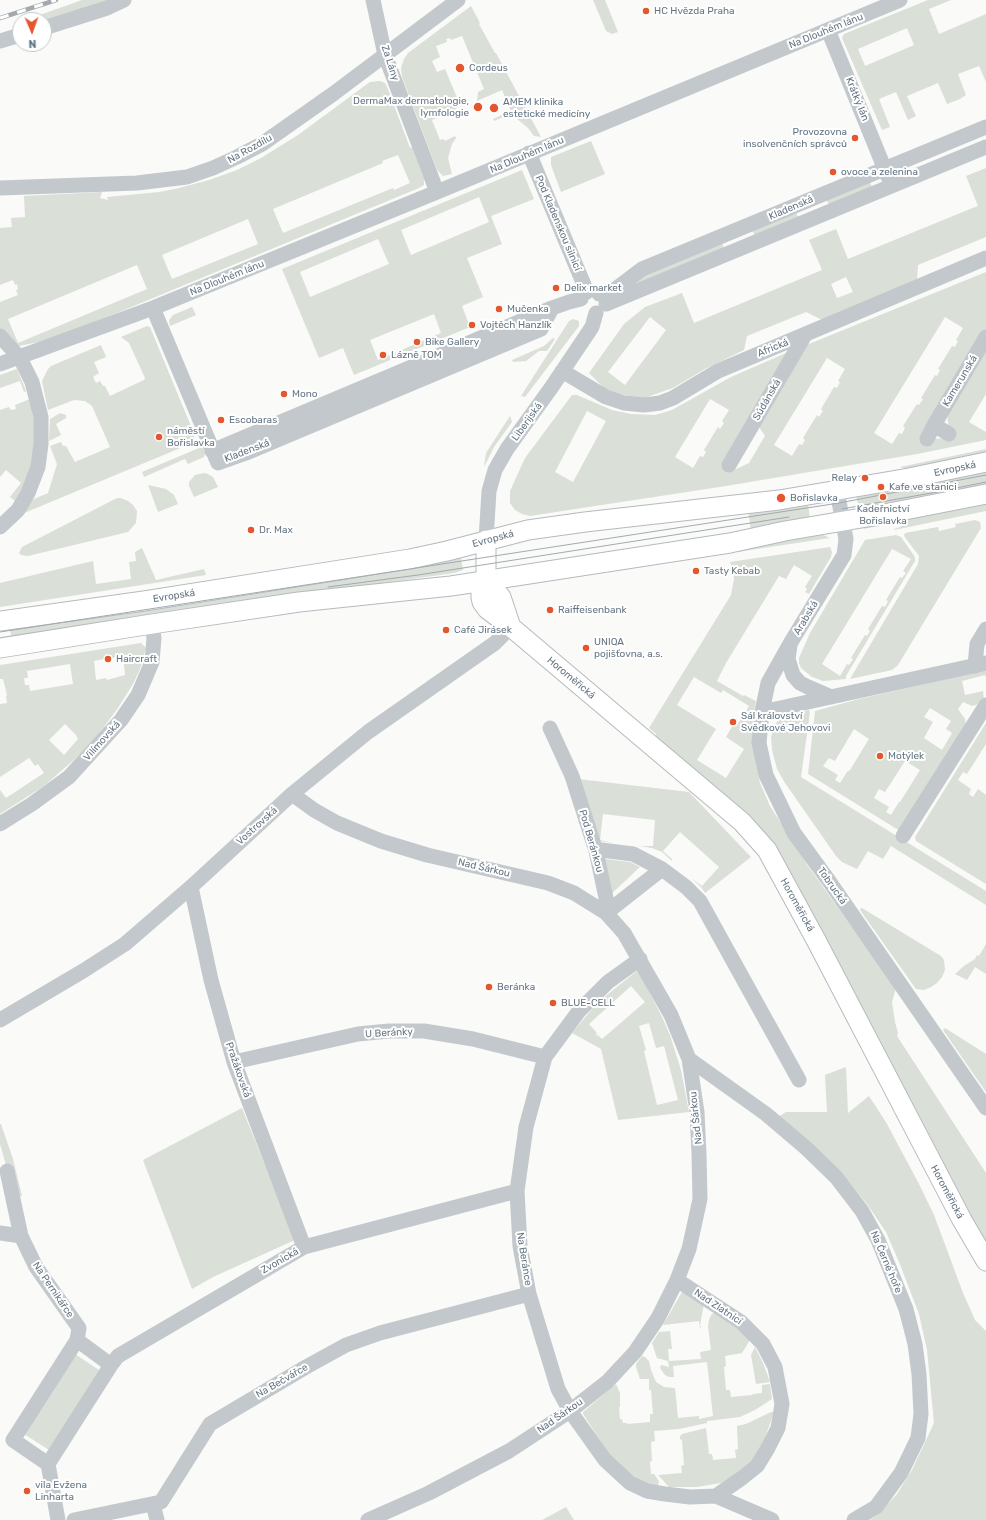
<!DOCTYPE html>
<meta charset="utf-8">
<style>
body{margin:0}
#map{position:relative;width:986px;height:1520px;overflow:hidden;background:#fafaf8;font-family:Rubik,sans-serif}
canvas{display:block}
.north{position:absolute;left:12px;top:12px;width:40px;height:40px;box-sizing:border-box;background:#fff;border:1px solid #c1c8cd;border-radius:50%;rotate:178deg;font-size:11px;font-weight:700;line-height:16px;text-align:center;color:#657683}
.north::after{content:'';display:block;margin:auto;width:14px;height:18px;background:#e4572e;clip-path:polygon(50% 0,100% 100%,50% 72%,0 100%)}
</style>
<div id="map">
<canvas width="986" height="1520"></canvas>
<div class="north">N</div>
</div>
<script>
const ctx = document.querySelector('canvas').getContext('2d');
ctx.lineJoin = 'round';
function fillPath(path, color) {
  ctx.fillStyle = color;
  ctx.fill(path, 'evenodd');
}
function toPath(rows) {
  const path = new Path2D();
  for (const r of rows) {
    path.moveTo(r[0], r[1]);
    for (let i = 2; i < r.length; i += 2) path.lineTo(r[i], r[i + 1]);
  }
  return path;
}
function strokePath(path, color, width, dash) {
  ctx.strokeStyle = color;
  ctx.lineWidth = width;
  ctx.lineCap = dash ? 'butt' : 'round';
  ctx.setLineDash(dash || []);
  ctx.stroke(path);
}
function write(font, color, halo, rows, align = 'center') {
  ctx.font = font + ' Rubik,sans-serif';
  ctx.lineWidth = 4;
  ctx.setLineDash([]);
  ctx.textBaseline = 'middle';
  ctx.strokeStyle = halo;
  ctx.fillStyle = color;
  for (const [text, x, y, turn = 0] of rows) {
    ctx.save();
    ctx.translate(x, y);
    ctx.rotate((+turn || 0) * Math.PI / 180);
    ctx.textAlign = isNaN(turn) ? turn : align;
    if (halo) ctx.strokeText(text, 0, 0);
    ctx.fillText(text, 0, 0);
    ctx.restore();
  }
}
const green = toPath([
 [82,0,111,0,44,21,44,20,26,20],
 [593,0,605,0,618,32,612,34,606,31],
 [928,0,951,0,929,9,939,34,986,14,986,82,979,66,958,74,966,95,960,99,947,104,938,83,907,96,916,116,908,120,896,92,879,99,890,127,882,130,842,38,844,34],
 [907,28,914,45,865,66,858,49],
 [471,6,480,23,479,24,495,53,496,53,541,137,534,136,528,128,517,119,511,117,503,117,494,121,493,119,511,111,502,90,477,101,478,92,484,89,462,36,451,40,450,38,446,39,447,42,436,46,440,57,432,61,437,72,445,69,458,100,460,99,464,103,467,100,469,102,456,108,457,109,432,120,440,140,444,139,445,141,455,136,456,138,452,144,448,158,452,174,443,176,437,170,402,77,401,68,404,59,408,53],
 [380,81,385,83,388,89,410,148,412,147,424,179,424,185,419,188,54,339,14,347,0,331,0,302,18,295,16,290,18,289,17,284,15,285,13,280,0,285,0,228,12,227,11,218,25,217,24,196,102,192,100,198,108,200,107,197,159,192,179,188,209,180,237,170,261,158,298,135,370,82],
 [398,155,410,183,394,190,393,188,283,233,273,209,383,163,382,161],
 [248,219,258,244,172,279,162,255],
 [137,265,147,289,18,343,8,319],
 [591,141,605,174,561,192,551,165,551,157],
 [986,168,986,237,918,265,917,280,822,320,806,312,747,336,744,350,705,369,673,388,641,399,607,391,589,373,624,324,645,307,682,293,694,323,822,270,809,240,836,229,848,259,975,207,978,206,966,176],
 [846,277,853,292,837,298,831,284],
 [650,317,666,330,625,385,608,372],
 [522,170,534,199,491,216,502,244,467,258,483,297,462,306,470,327,354,375,343,348,319,358,282,269],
 [479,197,489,222,411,255,401,230],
 [378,239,389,264,310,297,300,272],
 [434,314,441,333,378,360,370,340],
 [869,180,873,189,830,207,826,199],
 [795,211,800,220,756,238,752,230],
 [722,243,725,251,633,289,633,280],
 [986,272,986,330,933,439,945,438,949,428,947,415,986,343,986,394,969,422,986,432,986,440,917,454,726,486,530,516,522,514,515,510,510,503,510,491,525,458,572,395,577,395,612,410,631,414,655,415,672,410,731,377,786,353,732,471,749,463,765,436,759,427,804,346],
 [945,317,963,328,956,340,958,341,955,347,952,346,938,369,940,370,937,376,935,375,921,398,923,399,919,405,917,404,903,426,905,428,902,434,899,433,892,444,874,433],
 [827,358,845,369,838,381,840,382,837,388,834,387,821,409,823,411,819,417,817,415,803,438,805,440,802,445,799,444,792,456,774,445],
 [710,399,729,410,722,421,724,423,720,429,718,427,704,450,706,452,703,457,700,456,693,468,675,457],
 [587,411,606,421,573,482,555,472],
 [192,307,196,315,170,326,169,320,173,315],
 [573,319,579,321,579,326,525,397,521,396,569,321],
 [147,326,150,327,193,431,194,437,193,441,190,444,17,516,27,502,48,493,57,464,50,446,61,442,63,446,66,446,75,462,110,447,92,406,85,401,74,400,48,410,42,381,48,369,51,366,101,345,106,357,94,362,99,373,93,377,96,383,100,381,103,386,105,386,110,396,144,380,145,378,129,343,121,337],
 [553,338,555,339,547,351,539,351,526,361,513,362,512,360,544,346],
 [17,369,26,391,24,392,20,381,0,388,0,375],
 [30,399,34,421,35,444,32,466,25,485,15,501,10,497,21,483,6,470,0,477,0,410,9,407,11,410,16,409,15,405],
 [60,413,66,415,66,418,56,424,61,435,49,441,50,419],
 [510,416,512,422,494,447,484,467,486,453],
 [204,446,205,454,204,457,188,464,185,459,144,477,142,472],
 [986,449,986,455,908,470,900,467],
 [986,469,986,487,859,512,856,494],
 [204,473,208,474,213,477,218,487,194,497,189,486,189,482,195,475],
 [148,485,166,489,174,495,178,504,158,512],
 [117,498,121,498,128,501,133,505,137,511,136,523,128,532,28,556,21,555,19,553,22,547],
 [986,502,986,511,894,530,894,529,901,527,900,526,906,525,906,521,863,529,867,526],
 [808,503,810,520,751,531,748,510],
 [975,520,980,522,981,528,898,665,892,670,850,679,918,564,919,556,904,536,905,533,938,527,939,531,956,527,955,524],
 [821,534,830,538,737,552,736,549],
 [896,535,901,537,915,557,915,561,846,676,846,679,823,681,812,677,801,668,799,663,799,658,810,633,865,540],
 [892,549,911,559,903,571,906,573,902,578,900,577,886,600,888,601,885,607,882,606,868,629,870,631,867,636,865,635,851,658,853,659,849,665,847,664,840,676,822,664],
 [830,547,832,552,831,557,809,594,805,592,807,589,805,587,812,576,794,565,786,579,779,576,726,663,717,681,743,696,744,695,756,701,753,718,753,747,760,783,770,806,808,866,896,988,892,1002,895,1022,898,1033,897,1036,986,1173,986,1245,959,1203,780,855,657,740,656,734,649,728,731,595,734,579,733,570,730,562],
 [694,677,721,693,723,690,749,706,736,727,733,725,726,737,744,749,726,778,697,760,716,729,677,705],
 [142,548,156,580,204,569,206,575,0,607,0,583,93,561,96,584,131,579,129,562,136,561,135,552],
 [458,557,461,558,463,570,454,573,291,596,12,639,9,626],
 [141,643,146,648,140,669,133,684,118,708,95,739,76,758,44,786,0,814,0,790,6,798,44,773,38,764,35,766,29,758,0,777,0,704,7,703,6,696,7,695,3,679,0,679,0,665],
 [112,655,112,658,123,656,125,675,107,680,106,678,96,680,94,661,104,659,104,657],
 [70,664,73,684,30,691,29,685,25,685,24,678,28,678,27,671],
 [65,724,76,735,78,739,64,755,49,740],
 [985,670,986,671,986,678,985,675,962,681,965,695,983,691,984,699,976,705,972,706,963,702,958,709,965,719,966,726,900,831,808,774,815,711,859,699],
 [930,708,951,721,946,729,952,733,942,750,924,738,933,722,924,717],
 [854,729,869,739,850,770,847,772,840,783,835,780,838,775,823,766,829,758,835,761],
 [905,761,920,770,900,802,899,802,891,815,886,812,889,807,874,798,879,789,885,792],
 [809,710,810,712,801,777,986,891,986,905,891,846,883,859,868,851,857,869,842,862,836,856,785,783,777,769,772,750,771,737,773,730,776,723,782,718,797,712],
 [986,723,986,744,967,774,963,772,958,780,971,789,969,794,973,797,978,789,986,795,986,884,916,841,915,837],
 [578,779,689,792,751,857,705,893,701,887,691,878,702,886,719,867,680,832,663,851,672,859,672,861,662,852,652,848,639,846,653,846,655,820,603,814,600,840,613,843,599,841],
 [605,859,630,862,640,867,607,898],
 [861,908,862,908,941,956,944,960,945,970,942,977,937,983,931,987,924,990,916,989,860,910],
 [986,944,986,974,975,967,967,980,955,974,964,966,975,959,977,955,979,956],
 [638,970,662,1017,670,1035,681,1070,689,1112,618,1120,601,1049,572,1033,597,1003],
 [631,986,645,1002,602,1039,598,1035,597,1036,596,1034,597,1033,589,1024],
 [649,1023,656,1048,664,1046,678,1100,657,1105,644,1051,646,1050,639,1026],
 [945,1028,986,1054,986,1092,943,1030],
 [846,1067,848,1113,869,1096,887,1124,919,1184,934,1215,963,1293,975,1320,986,1331,986,1520,870,1520,876,1516,897,1494,912,1470,934,1423,927,1350,919,1314,899,1262,886,1232,867,1204,839,1170,778,1117,786,1112,827,1112,825,1075],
 [242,1108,295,1240,213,1277,192,1289,143,1160],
 [0,1124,1,1124,13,1159,22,1196,15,1197,0,1144],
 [682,1292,704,1304,700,1325,701,1328,700,1328,699,1321,663,1325],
 [715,1312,736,1326,750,1340,742,1353,725,1356,726,1366,724,1367,726,1390,730,1390,731,1397,752,1395,753,1394,762,1393,762,1385,770,1384,772,1399,755,1410,740,1417,707,1421,707,1423,679,1429,654,1431,655,1441,651,1442,652,1461,650,1462,651,1474,654,1474,659,1481,658,1486,646,1485,614,1462,583,1414,583,1412,616,1384,620,1393,620,1407,619,1407,620,1419,622,1419,623,1423,627,1423,627,1424,650,1422,650,1414,653,1414,651,1390,649,1390,649,1379,640,1379,636,1367,636,1364,642,1356,645,1357,649,1361,651,1370,656,1382,664,1387,675,1388,678,1418,699,1416,699,1419,713,1416,707,1362,673,1366,674,1377,669,1377,665,1375,660,1368,661,1365,669,1367,668,1361,657,1358,652,1343,659,1332,670,1331,672,1349,668,1349,669,1361,701,1359,700,1352,711,1350,708,1326,709,1320,711,1315],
 [755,1347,763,1363,770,1382,756,1384,751,1355],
 [75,1354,99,1370,49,1450,24,1434],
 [771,1412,774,1412,762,1447,754,1460,742,1472,721,1483,697,1487,669,1487,658,1475,682,1473,681,1466,684,1465,682,1440,680,1439,680,1436,682,1434,706,1428,709,1454,712,1454,713,1460,736,1458,735,1450,738,1449,737,1426,746,1424],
 [566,1507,574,1520,542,1520,544,1519]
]);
const minor = toPath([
 [373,0,385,55,437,192],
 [44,28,107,8,124,0],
 [828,30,888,177],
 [0,41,20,35],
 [529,153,587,292],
 [0,188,137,183,187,177,213,168,237,157,262,144,333,94,458,0],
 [599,294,613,291,642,269,986,127],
 [606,304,986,147],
 [153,308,218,463,246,453,541,329,552,308],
 [0,336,20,358,32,382,41,417,41,444,38,467,28,493,18,510,0,527],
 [0,364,153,308,437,192,900,0],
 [562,371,606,397,624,403,644,405,660,403,673,398,718,371,986,258],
 [934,425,949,434],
 [927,439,934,425,986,337],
 [212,451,552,308,569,302,581,299],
 [729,465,805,335],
 [837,491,846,539,844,555,791,642,768,683,762,712,759,743,766,775,794,833,829,881,986,1108],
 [486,540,489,491,495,470,507,449,551,388,592,327,596,313],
 [790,645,788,659,793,675,800,683,808,687,831,697],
 [975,666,977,644,986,629],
 [762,712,986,663],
 [550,728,572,776,596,851,606,898,606,913],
 [292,794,314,810,337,823,381,841,427,855,548,883,574,893,606,913,624,933,671,1015,689,1059,697,1112,699,1154,700,1199,689,1249,677,1280,658,1318,635,1352,607,1382,570,1411,509,1451,429,1493,368,1520],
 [0,824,32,804,69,777,121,720,138,695,152,662,154,638,152,624],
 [903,836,986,705],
 [601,850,633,854,662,869,686,887,700,901,799,1080],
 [191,887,211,980,234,1062,304,1247],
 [606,913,662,869],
 [640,959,608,982,579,1011,545,1057,526,1127,517,1191,520,1246,529,1294,558,1389,570,1411,605,1460,630,1483,647,1491,665,1494,690,1497,716,1496,772,1520],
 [0,1020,83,971,125,944,191,887,292,794,368,732,495,643,511,627],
 [689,1059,766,1114,806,1148,836,1177,862,1211,878,1240,906,1309,915,1344,919,1374,921,1414,918,1438,901,1473,876,1507,854,1520],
 [234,1062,358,1034,389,1031,424,1031,473,1039,545,1057],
 [7,1171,21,1236,36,1267,79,1328,77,1340,13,1440],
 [0,1233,21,1236],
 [677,1280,741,1322,763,1344,775,1367,782,1404,778,1428,768,1448,757,1466,742,1478,716,1496],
 [77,1340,111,1365],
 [13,1440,48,1464],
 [153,1504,157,1520],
 [58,1520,48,1464,111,1365,118,1356,304,1247,517,1191],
 [74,1520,161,1502,210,1424,306,1367,346,1345,380,1333,529,1294]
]);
const major = toPath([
 [486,540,486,580,481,592,481,597,482,602,487,609,511,627,742,822,767,850,816,940,962,1220,986,1261],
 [486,580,501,597,511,627],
 [0,621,144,601,410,559,447,551,528,530,585,522,779,500,909,478,986,462],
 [0,648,152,624,299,602,451,586,730,543,785,531,879,515,986,494]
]);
const tram = toPath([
 [842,509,937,492,986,482],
 [328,587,418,575,789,517],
 [0,632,839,503,986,475]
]);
const rail = toPath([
 [0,18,56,0]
]);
const markers = [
 [646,11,4,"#e4572e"],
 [460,68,5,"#e4572e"],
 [478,107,5,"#e4572e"],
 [494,108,5,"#e4572e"],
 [855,138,4,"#e4572e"],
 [833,172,4,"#e4572e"],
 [556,288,4,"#e4572e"],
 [499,309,4,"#e4572e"],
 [472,325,4,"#e4572e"],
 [417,342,4,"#e4572e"],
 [383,355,4,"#e4572e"],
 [284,394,4,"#e4572e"],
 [221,420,4,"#e4572e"],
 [159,437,4,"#e4572e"],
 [865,478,4,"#e4572e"],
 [881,487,4,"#e4572e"],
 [883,497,4,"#e4572e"],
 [781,498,5,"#e4572e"],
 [251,530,4,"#e4572e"],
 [696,571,4,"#e4572e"],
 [550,610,4,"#e4572e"],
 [446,630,4,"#e4572e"],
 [586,648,4,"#e4572e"],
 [108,659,4,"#e4572e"],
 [733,722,4,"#e4572e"],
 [880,756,4,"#e4572e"],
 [489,987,4,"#e4572e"],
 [553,1003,4,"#e4572e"],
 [27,1491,4,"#e4572e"]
];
const poiNames = [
 ["HC Hvězda Praha",654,11],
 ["Cordeus",469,68],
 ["DermaMax dermatologie,",469,101,"right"],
 ["lymfologie",469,113,"right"],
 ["AMEM klinika",503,102],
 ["estetické medicíny",503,114],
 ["Provozovna",847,132,"right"],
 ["insolvenčních správců",847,144,"right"],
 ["ovoce a zelenina",841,172],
 ["Delix market",564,288],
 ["Mučenka",507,309],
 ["Vojtěch Hanzlík",480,325],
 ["Bike Gallery",425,342],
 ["Lázně TOM",391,355],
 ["Mono",292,394],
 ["Escobaras",229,420],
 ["náměstí",167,431],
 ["Bořislavka",167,443],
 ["Relay",857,478,"right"],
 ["Kafe ve stanici",889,487],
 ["Bořislavka",790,498],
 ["Kadeřnictví",883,509,"center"],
 ["Bořislavka",883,521,"center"],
 ["Dr. Max",259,530],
 ["Tasty Kebab",704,571],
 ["Raiffeisenbank",558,610],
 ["Café Jirásek",454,630],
 ["UNIQA",594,642],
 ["pojišťovna, a.s.",594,654],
 ["Haircraft",116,659],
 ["Sál království",741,716],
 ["Svědkové Jehovovi",741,728],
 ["Motýlek",888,756],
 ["Beránka",497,987],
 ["BLUE-CELL",561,1003],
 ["vila Evžena",35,1485],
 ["Linharta",35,1497]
];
const streetNames = [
 ["Na Dlouhém lánu",826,31,-22],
 ["Za Lány",390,63,72],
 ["Krátký lán",857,99,68],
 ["Na Rozdílu",250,149,-29],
 ["Na Dlouhém lánu",527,155,-23],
 ["Kladenská",791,208,-23],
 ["Pod Kladenskou silnicí",558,223,67],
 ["Na Dlouhém lánu",227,278,-22],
 ["Africká",773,348,-22],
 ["Kamerunská",960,381,-59],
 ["Súdánská",767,400,-60],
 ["Liberijská",527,422,-54],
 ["Kladenská",247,451,-21],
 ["Evropská",955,469,-12],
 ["Evropská",493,539,-15],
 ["Evropská",174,596,-9],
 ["Arabská",806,618,-59],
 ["Horoměřická",571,678,40],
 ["Vilímovská",102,741,-48],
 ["Vostrovská",257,826,-42],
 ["Pod Beránkou",591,841,74],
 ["Nad Šárkou",484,868,13],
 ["Tobrucká",832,886,55],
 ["Horoměřická",797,905,61],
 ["U Beránky",389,1033,-3],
 ["Pražákovská",238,1070,71],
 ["Nad Šárkou",696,1118,-96],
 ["Horoměřická",947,1192,62],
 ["Na Beránce",524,1259,81],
 ["Zvonická",280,1261,-30],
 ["Na Černé hoře",886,1262,67],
 ["Na Pernikářce",53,1290,56],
 ["Nad Zlatnicí",718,1307,34],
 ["Na Bečvářce",282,1381,-30],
 ["Nad Šárkou",560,1416,-35]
];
fillPath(green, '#dadfd7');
strokePath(major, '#b5babe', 21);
strokePath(minor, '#c3c8cc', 15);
strokePath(major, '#fff', 19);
strokePath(tram, '#a2aab0', 1);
strokePath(rail, '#a2aab0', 4.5);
strokePath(rail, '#fff', 3, [9]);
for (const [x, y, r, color] of markers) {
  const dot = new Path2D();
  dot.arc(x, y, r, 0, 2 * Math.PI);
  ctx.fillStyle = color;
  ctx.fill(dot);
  strokePath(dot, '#fff', 1.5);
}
write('10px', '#657683', '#fff', poiNames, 'left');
write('10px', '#657683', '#fff', streetNames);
</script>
